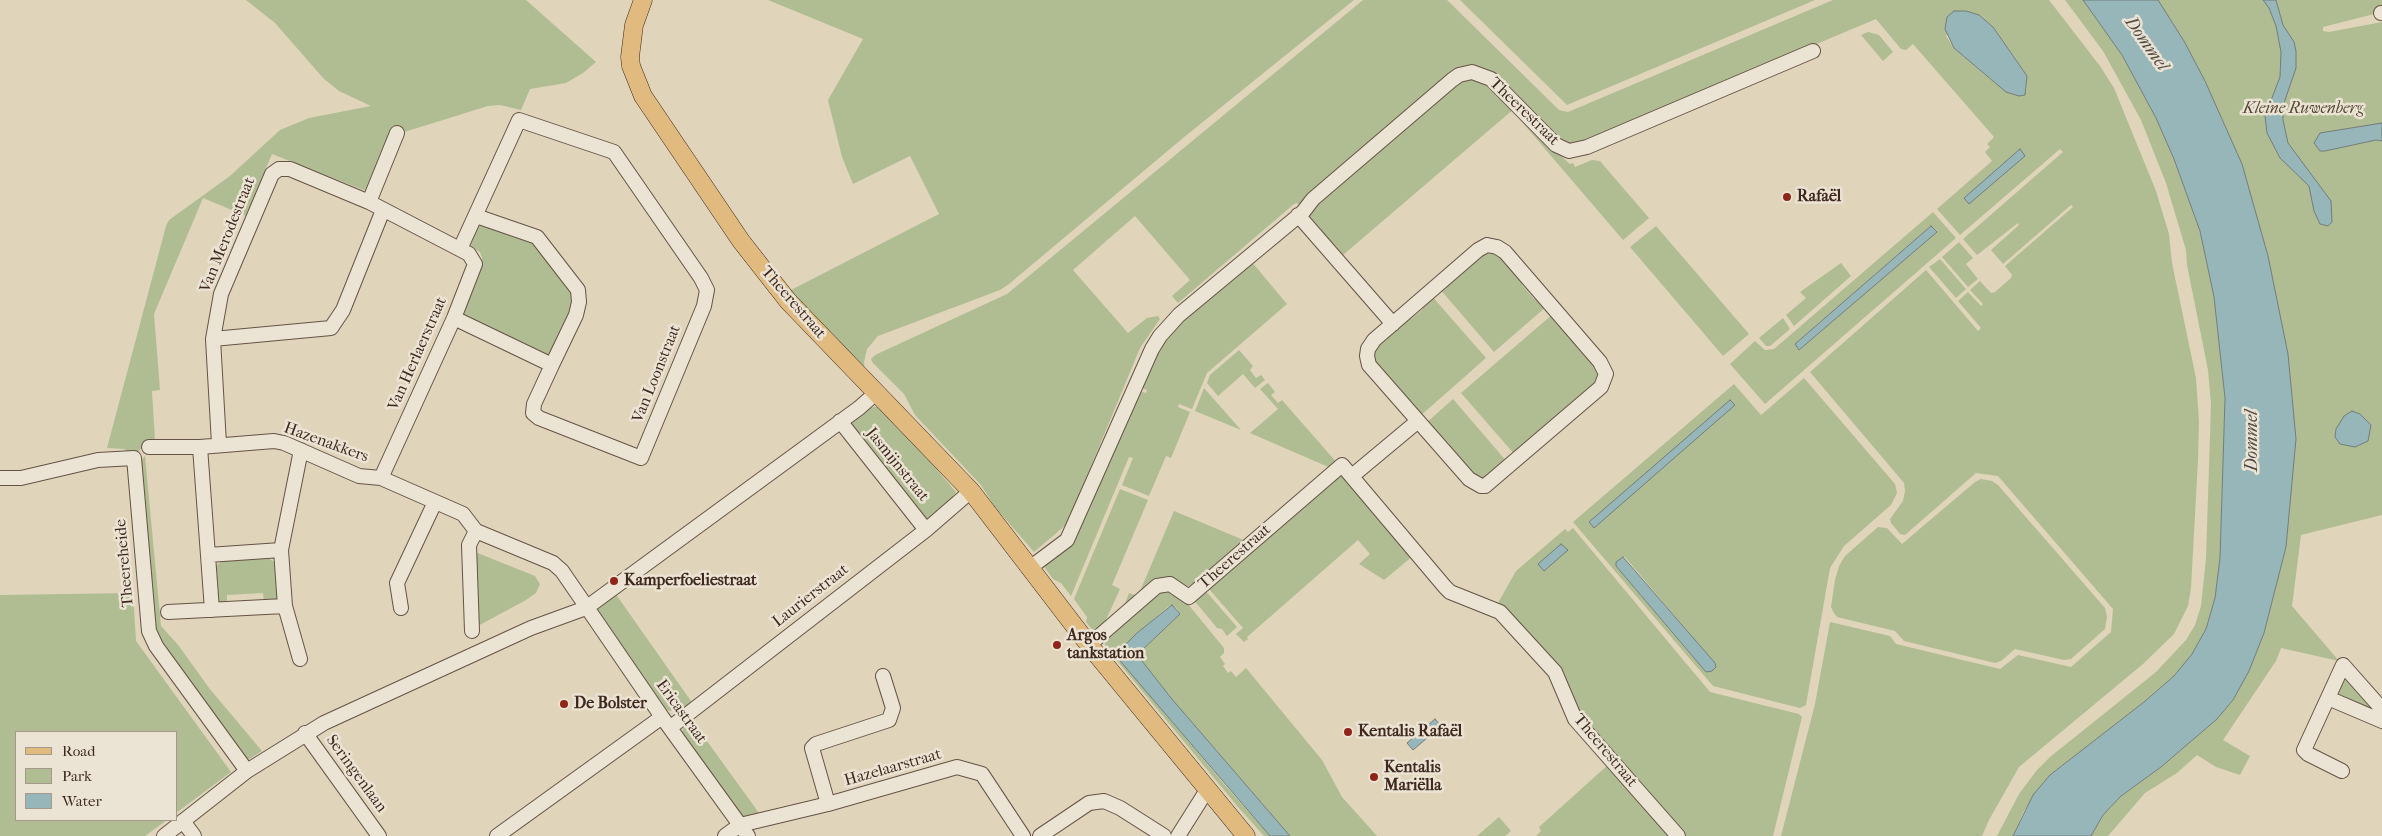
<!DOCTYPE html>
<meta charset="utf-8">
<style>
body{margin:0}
#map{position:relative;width:2382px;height:836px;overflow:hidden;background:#e0d4bb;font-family:"IM FELL French Canon",serif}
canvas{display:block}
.legend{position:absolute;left:15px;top:731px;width:162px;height:90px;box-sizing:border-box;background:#ebe3d3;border:1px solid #a6988b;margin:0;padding:6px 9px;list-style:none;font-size:15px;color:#3e281f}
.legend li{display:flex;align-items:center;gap:10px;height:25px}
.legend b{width:25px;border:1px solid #a6988b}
</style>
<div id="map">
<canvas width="2382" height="836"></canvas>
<ul class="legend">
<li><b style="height:6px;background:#e0ba7e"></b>Road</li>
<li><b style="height:14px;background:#b0bd92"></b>Park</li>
<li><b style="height:14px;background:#97b6ba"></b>Water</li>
</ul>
</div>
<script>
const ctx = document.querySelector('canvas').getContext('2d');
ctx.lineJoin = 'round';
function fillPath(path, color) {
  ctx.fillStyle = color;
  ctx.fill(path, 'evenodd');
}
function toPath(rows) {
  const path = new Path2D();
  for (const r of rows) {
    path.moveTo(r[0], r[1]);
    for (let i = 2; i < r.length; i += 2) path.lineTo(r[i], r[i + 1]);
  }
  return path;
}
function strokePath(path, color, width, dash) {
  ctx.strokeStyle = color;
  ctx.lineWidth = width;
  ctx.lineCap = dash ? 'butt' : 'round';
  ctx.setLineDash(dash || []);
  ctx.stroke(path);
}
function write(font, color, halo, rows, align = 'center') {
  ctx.font = font + ' "IM FELL French Canon",serif';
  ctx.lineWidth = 5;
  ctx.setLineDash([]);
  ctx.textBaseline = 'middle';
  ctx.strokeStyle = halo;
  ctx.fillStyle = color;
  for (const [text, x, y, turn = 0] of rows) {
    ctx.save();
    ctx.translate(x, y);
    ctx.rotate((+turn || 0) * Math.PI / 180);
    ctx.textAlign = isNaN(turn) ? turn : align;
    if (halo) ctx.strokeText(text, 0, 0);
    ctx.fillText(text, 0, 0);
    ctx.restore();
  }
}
const green = toPath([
 [246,0,526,0,596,62,583,73,566,83,530,89,521,110,500,105,488,106,401,133,392,129,366,191,272,154,246,216,203,198,154,314,160,390,152,391,155,440,143,446,135,456,124,449,107,448,166,226,169,220,230,176,280,130,309,118,371,106,339,91,324,79,275,23],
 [768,0,1354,0,1183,138,1009,284,1000,290,878,336,867,349,864,362,865,372,789,291,939,214,910,156,853,184,842,157,828,100,863,39],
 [1363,0,1447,0,1559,110,1568,112,1833,0,2049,0,2100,66,2114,88,2156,191,2169,234,2172,263,2196,378,2199,422,2198,460,2191,588,2188,606,2174,634,2143,664,2019,767,1989,820,1982,836,1781,836,1815,704,1830,622,1890,636,1896,644,2000,669,2018,655,2071,667,2111,632,2113,609,1998,476,1976,473,1905,535,1900,534,1891,523,1890,519,1903,501,1905,491,1904,483,1810,372,1926,270,1978,331,1981,328,1958,301,1968,292,1981,306,1983,304,1970,290,1980,281,1991,293,1995,292,2011,278,2012,275,2005,266,2073,207,2071,205,2003,264,1991,250,2019,225,2018,223,1977,255,1963,239,2063,152,2060,149,1960,235,1937,209,1992,161,1985,152,1990,147,1987,144,1994,137,1913,44,1906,50,1901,49,1876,19,1577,145,1562,143,1474,68,1302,207,1297,203,1294,204,1178,303,1172,296,1190,280,1135,216,1073,270,1128,333,1147,318,1158,316,1160,319,1140,348,1067,524,1034,552,995,507,981,485,915,415,904,394,873,363,871,359,875,355,1007,294],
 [1960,11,1979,15,1993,27,2027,76,2026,91,2006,92,1954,48,1946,36],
 [1460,0,1815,0,1567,105],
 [2065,0,2083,0,2122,55,2156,118,2174,159,2200,231,2214,297,2225,398,2220,558,2215,598,2206,629,2192,654,2174,676,2144,702,2050,775,2024,811,2013,836,1997,836,2019,794,2037,770,2050,757,2156,672,2186,640,2195,625,2201,606,2206,558,2211,404,2208,370,2187,265,2186,250,2166,183,2141,120,2103,51],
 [2158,0,2382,0,2382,12,2323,27,2323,31,2329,32,2382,22,2382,515,2301,535,2292,606,2339,661,2281,648,2276,661,2223,740,2250,756,2240,775,2216,767,2197,755,2177,773,2145,793,2108,836,2091,836,2103,815,2121,796,2161,767,2217,719,2233,700,2264,633,2286,547,2287,532,2271,274,2224,123,2184,41],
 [1868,32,1879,35,1893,52,1883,61,1861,35],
 [1471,79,1484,81,1515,108,1343,255,1307,214,1313,206,1457,82],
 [1519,113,1562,157,1570,164,1573,163,1575,167,1592,160,1600,161,1649,218,1623,240,1516,115],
 [1933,212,1956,238,1765,404,1730,364,1755,341,1765,350,1774,349],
 [1931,226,1936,232,1799,350,1795,344],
 [479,221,534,241,575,300,551,359,457,317,481,264,482,258,480,252,469,245],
 [1656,226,1749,334,1723,356,1630,247],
 [1959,242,1973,258,1966,264,1978,279,1968,287,1942,257],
 [1495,251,1523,278,1522,285,1534,299,1541,300,1547,306,1494,352,1439,288,1479,253],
 [1940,259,1966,289,1956,298,1929,267],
 [1251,261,1287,304,1207,373,1192,409,1179,404,1178,407,1190,412,1171,458,1166,456,1149,496,1122,485,1133,458,1129,457,1071,596,1061,583,1053,579,1045,568,1045,565,1069,545,1138,391,1146,393,1147,390,1139,387,1157,348,1172,330],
 [1841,263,1851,276,1794,326,1786,315,1806,298,1800,292],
 [1431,295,1486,358,1419,417,1373,362,1374,345,1403,319,1411,319,1423,309,1423,302],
 [1553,314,1594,361,1601,376,1581,401,1573,401,1559,413,1557,422,1516,456,1461,393],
 [1783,318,1790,329,1770,346,1766,346,1759,338],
 [1239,350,1253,366,1250,370,1256,378,1261,375,1265,380,1255,388,1243,374,1218,396,1207,383,1210,375],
 [1804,378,1895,484,1897,493,1891,505,1844,546,1830,568,1806,705,1800,708,1713,686,1573,522,1734,384,1761,415],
 [1734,405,1594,527,1589,522],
 [1623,557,1625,557,1716,665,1692,656,1616,566,1616,562],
 [1268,383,1275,392,1271,395,1278,403,1282,400,1338,464,1333,469,1250,433,1278,409,1260,389],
 [1204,388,1241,430,1195,411],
 [1453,399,1508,463,1482,482,1450,453,1450,445,1439,433,1432,433,1425,424],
 [878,406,908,436,956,492,951,500,929,519,924,518,851,427,852,422,866,409],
 [145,456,161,626,179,646,209,688,262,751,240,765,147,637,140,462],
 [1345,472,1414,555,1384,580,1359,564,1370,554,1358,540,1247,637,1248,639,1244,642,1236,634,1243,628,1209,589],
 [1981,479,1992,481,1998,485,2105,608,2107,617,2105,629,2071,659,2064,660,2015,649,2001,661,1995,663,1904,641,1895,631,1837,617,1834,613,1831,607,1835,580,1839,566,1845,556,1878,527,1887,528,1902,544,1975,482],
 [1120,489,1148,500,1112,585,1120,589,1105,622,1094,632,1086,622,1087,617,1074,599],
 [1174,511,1246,541,1195,584,1185,587,1175,582,1124,606,1129,593,1138,596],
 [1573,528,1710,692,1799,714,1802,717,1773,836,1686,836,1583,718,1560,670,1508,610,1498,603,1516,571,1565,529,1568,532],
 [475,552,535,576,540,584,536,593,526,600,476,627],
 [267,557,277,564,278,598,274,602,264,602,263,593,227,595,227,606,218,602,216,566,218,564,223,561],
 [1167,589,1187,603,1224,648,1224,653,1220,657,1225,664,1223,666,1228,673,1231,671,1236,677,1246,668,1322,760,1342,797,1377,836,1290,836,1171,698,1139,657,1140,652,1180,614,1176,608,1169,606,1130,640,1120,650,1119,658,1224,784,1270,836,1264,836,1238,807,1105,646,1105,639,1160,590],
 [1204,589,1237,627,1227,636,1222,629,1217,628,1193,599],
 [133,593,136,641,231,772,176,813,176,732,16,732,16,820,167,820,145,836,0,836,0,595],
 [615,593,693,704,683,712,663,710,591,610],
 [2343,678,2348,678,2378,713,2337,696,2339,679],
 [691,719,759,813,743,820,682,736,683,728],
 [1609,764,1671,836,1536,836,1541,831,1539,827],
 [1499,817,1511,831,1505,836,1477,836]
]);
const water = toPath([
 [2083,0,2158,0,2184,41,2205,81,2242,164,2268,256,2288,354,2296,439,2286,547,2264,633,2249,671,2233,700,2217,719,2161,767,2121,796,2103,815,2091,836,2013,836,2033,795,2050,775,2144,702,2174,676,2192,654,2206,629,2215,598,2220,558,2225,398,2214,297,2200,231,2174,159,2156,118,2122,55,2083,0],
 [2263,0,2276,0,2283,25,2294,42,2296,51,2296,68,2283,106,2283,120,2288,143,2331,201,2332,222,2328,226,2320,224,2314,211,2309,186,2280,158,2267,133,2265,116,2280,77,2281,52,2276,26,2269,8,2263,0],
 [1954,11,1966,11,1979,15,1993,27,2027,76,2025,95,2019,96,2006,92,1954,48,1945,29,1947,17,1954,11],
 [2382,123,2382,141,2376,140,2325,151,2320,151,2314,143,2320,133,2382,123],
 [2020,149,2025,156,1969,204,1964,198,2020,149],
 [1931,226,1937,232,1799,350,1795,344,1931,226],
 [1730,400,1735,405,1594,528,1589,522,1730,400],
 [2352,411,2360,414,2371,425,2368,441,2355,447,2340,444,2335,437,2336,429,2344,416,2352,411],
 [1561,544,1568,550,1544,571,1538,564,1561,544],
 [1623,557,1715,663,1716,667,1712,671,1706,672,1616,566,1616,562,1623,557],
 [1172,605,1180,614,1140,652,1139,657,1171,698,1290,836,1270,836,1121,662,1119,654,1121,649,1137,633,1172,605],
 [1435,719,1441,726,1413,750,1407,743,1435,719]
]);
const minor = toPath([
 [2381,13,2382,13],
 [369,202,397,133],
 [1298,215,1393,324],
 [476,216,537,237,578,290,579,302,576,315,552,365],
 [1487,245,1497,247,1505,252,1600,362,1606,374,1601,387,1491,481,1485,486,1481,486,1469,479,1369,365,1367,356,1368,349,1374,340,1478,250,1487,245],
 [454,318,552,365,534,404,533,413,539,418,641,458,704,306,707,290,701,278,614,152,519,120,460,249],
 [213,339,331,328,343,310,383,210],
 [840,421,926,530],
 [219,444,213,339,221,294,272,174,279,169,290,169,369,202,469,254,475,264,454,318,381,478],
 [149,447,200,447,274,441,284,443,359,476,381,478,463,514,476,531,553,563,562,571,662,717,748,836],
 [200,447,212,610],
 [1352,476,1418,421],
 [0,478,21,478,98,460,134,458,149,631,156,646,247,771],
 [208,555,281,550],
 [1031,567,1067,540,1152,349,1160,336,1179,315,1303,212,1313,199,1452,80,1459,75,1472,72,1491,79,1556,145,1569,151,1587,147,1813,51],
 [401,608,397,583,435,502],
 [168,612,285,606],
 [472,631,469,545,476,531],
 [1089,645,1157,586,1170,584,1189,597,1342,465,1445,587,1450,592,1500,612,1555,672,1575,719,1678,836],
 [300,659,285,606,281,550,301,450],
 [2328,698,2382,721],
 [671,727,926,530,971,491],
 [305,733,379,836],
 [2342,771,2308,754,2304,750,2343,665,2382,709],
 [828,804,812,748,816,744,889,720,893,708,883,676],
 [183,821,194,836],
 [164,836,247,771,324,723,531,628,586,608,859,408,876,393],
 [497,836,662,717],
 [725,836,740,825,828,804,957,767,982,774,1023,836],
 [1040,836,1089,803,1104,801,1120,808,1164,836],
 [1178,836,1207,790]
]);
const major = toPath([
 [643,0,634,25,630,57,631,66,643,96,741,241,788,301,971,491,1089,645,1246,836]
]);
const markers = [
 [1787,197,5,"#8f2418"],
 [614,581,5,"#8f2418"],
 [1057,645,5,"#8f2418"],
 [564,704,5,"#8f2418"],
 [1348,732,5,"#8f2418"],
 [1374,777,5,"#8f2418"]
];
const parkNames = [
 ["Kleine Ruwenberg",2303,109]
];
const streetNames = [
 ["Theerestraat",1524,112,44],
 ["Van Merodestraat",228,235,-68],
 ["Theerestraat",793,303,49],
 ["Van Herlaerstraat",418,354,-66],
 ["Van Loonstraat",657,374,-68],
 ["Hazenakkers",326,443,20],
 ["Jasmijnstraat",897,465,51],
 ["Theerestraat",1235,557,-41],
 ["Theereheide",125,563,-95],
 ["Laurierstraat",811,596,-38],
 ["Ericastraat",681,712,54],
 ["Theerestraat",1605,751,50],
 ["Hazelaarstraat",893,768,-16],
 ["Seringenlaan",356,774,54]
];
const poiNames = [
 ["Rafaël",1797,197],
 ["Kamperfoeliestraat",624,581],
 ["Argos",1067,636],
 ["tankstation",1067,654],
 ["De Bolster",574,704],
 ["Kentalis Rafaël",1358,732],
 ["Kentalis",1384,768],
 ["Mariëlla",1384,786]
];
const waterNames = [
 ["Dommel",2146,44,55],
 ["Dommel",2253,441,-90]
];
fillPath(green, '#b0bd92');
fillPath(water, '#97b6ba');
strokePath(water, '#737d7c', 1);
strokePath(minor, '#665346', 16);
strokePath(major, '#3e281f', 19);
strokePath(minor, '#ebe3d3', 14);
strokePath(major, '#e0ba7e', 18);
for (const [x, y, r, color] of markers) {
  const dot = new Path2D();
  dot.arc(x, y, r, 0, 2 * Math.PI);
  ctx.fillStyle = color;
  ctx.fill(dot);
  strokePath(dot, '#ebe3d3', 2);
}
write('italic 16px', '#554636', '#ebe3d3', parkNames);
write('16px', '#3e281f', '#ebe3d3', streetNames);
write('bold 16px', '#3e281f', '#ebe3d3', poiNames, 'left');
write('italic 18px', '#544c46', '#ebe3d3', waterNames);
</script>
